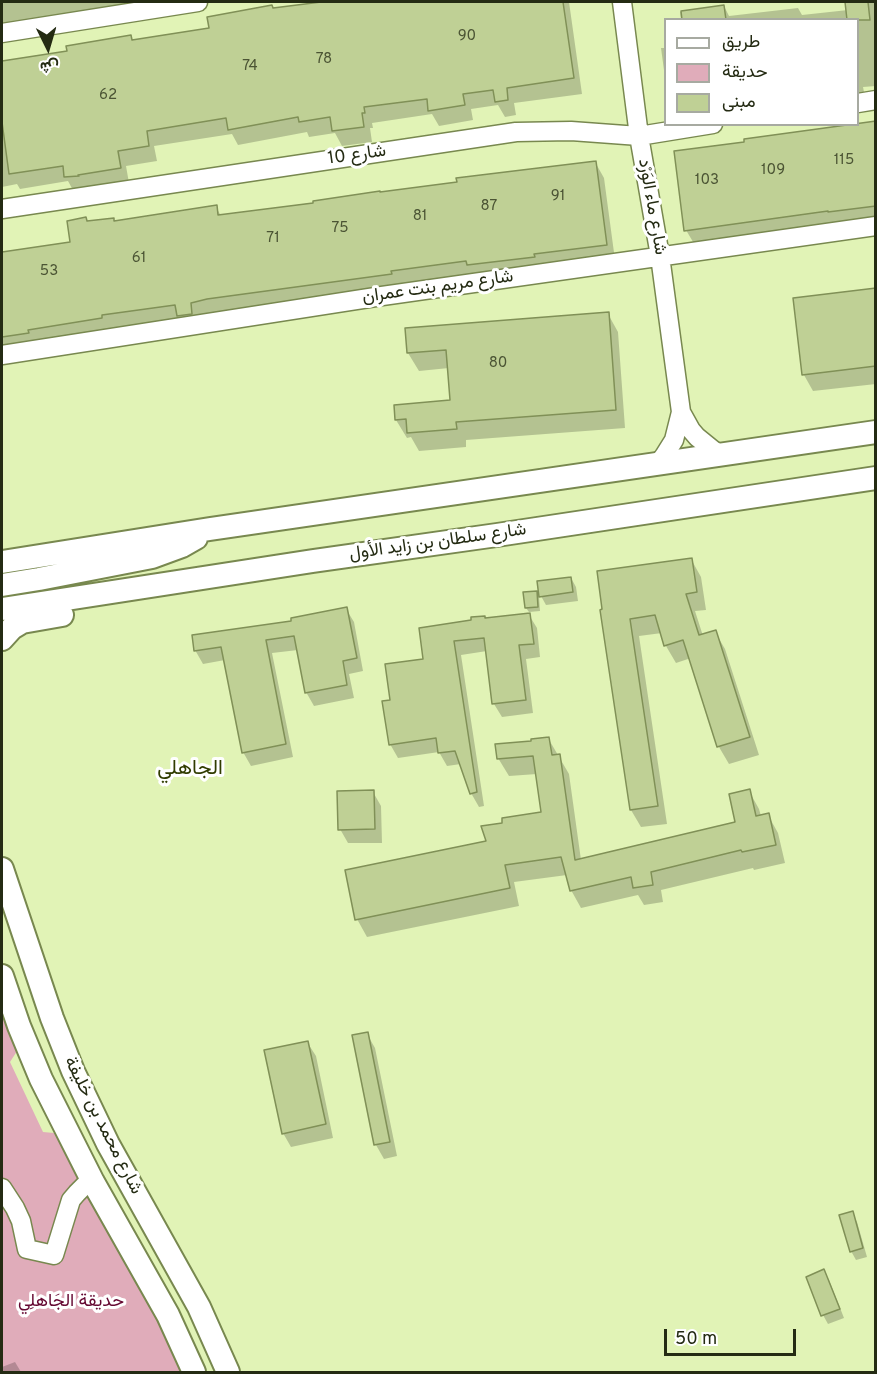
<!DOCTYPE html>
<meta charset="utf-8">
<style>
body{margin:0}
#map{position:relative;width:877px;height:1374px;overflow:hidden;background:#e1f3b6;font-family:Overpass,Vazirmatn,sans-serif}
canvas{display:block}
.frame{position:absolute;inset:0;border:3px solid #242b13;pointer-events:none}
.legend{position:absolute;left:664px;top:18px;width:195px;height:108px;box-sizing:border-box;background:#fff;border:2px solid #a7aaa1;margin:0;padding:8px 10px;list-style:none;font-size:18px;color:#242b13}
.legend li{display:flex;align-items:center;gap:12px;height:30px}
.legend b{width:30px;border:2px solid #a7aaa1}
.north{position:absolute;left:18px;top:18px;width:60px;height:60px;-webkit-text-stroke:4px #fff;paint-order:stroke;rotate:175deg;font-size:16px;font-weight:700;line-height:24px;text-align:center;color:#242b13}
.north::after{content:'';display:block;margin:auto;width:21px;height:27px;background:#242b13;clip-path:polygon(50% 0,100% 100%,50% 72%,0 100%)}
.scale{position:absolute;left:664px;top:1329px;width:132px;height:27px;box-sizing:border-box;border:3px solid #242b13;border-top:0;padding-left:8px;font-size:18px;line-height:21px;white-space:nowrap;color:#242b13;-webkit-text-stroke:4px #fff;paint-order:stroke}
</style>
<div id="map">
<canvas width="877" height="1374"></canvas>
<div class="frame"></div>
<ul class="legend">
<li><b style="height:8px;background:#fff"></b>طريق</li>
<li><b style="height:16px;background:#e0acba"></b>حديقة</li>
<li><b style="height:16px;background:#bfd095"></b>مبنى</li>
</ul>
<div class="north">ش</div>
<div class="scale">50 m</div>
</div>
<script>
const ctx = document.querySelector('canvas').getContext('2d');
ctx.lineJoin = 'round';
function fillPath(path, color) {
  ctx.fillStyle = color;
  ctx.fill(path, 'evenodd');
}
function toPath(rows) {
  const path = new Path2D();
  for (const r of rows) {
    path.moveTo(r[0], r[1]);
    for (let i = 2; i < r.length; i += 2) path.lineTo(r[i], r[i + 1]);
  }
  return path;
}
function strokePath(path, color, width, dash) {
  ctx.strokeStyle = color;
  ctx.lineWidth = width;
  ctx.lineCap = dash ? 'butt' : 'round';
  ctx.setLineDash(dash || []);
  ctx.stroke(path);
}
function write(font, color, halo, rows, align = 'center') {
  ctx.font = font + ' Overpass,Vazirmatn,sans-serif';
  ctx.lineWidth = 6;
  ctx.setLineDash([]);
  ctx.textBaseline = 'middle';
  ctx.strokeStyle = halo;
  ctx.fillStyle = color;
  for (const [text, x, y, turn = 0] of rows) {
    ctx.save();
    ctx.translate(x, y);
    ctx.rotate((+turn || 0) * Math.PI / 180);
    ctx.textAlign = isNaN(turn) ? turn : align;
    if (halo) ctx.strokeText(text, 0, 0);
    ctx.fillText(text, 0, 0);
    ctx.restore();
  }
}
const green = toPath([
 [5,1017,19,1048,10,1062,43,1132,54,1133,145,1295,183,1372,2,1372,2,1019]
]);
const shadow = toPath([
 [2,2,167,2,2,30],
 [332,2,569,2,582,94,514,103,516,115,505,117,498,105,471,109,473,120,439,126,432,114,372,123,373,128,370,128,372,142,342,146,335,133,309,137,307,132,238,145,232,134,154,146,157,161,126,166,129,183,74,192,68,181,20,189,17,184,2,187,2,62,69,53,130,37,133,41,211,29,273,10],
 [847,2,876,2,876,86,863,87,864,92,858,93,858,20,681,20,680,12,724,6,729,16,798,8,802,15,848,10],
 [661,48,666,48,666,85],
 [876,123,876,224,696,247,686,230],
 [595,162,604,178,615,260,2,353,2,253,72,243,88,223,115,223,216,207,221,216],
 [876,289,876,384,813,391,804,375,795,299],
 [608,314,618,332,625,428,466,440,466,447,419,451,411,437,407,438,396,420,452,402,449,368,419,371,408,353],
 [691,559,701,577,706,610,695,611,703,636,715,632,725,649,759,755,729,764,719,747,691,658,676,663,666,646,662,633,639,636,667,824,641,827,631,810,602,611],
 [571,578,576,587,578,601,546,605,541,596],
 [536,592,539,596,540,611,529,612,526,608],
 [346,609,354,622,363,671,349,674,354,698,314,706,306,692,298,650,272,653,293,757,251,766,243,752,225,660,203,664,195,650,293,622],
 [529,615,537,628,540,657,526,659,533,713,502,717,494,704,487,651,461,655,484,806,479,807,471,793,461,764,447,766,439,752,398,758,390,744,392,701,425,660,486,620],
 [548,738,569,774,581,860,737,823,749,791,759,809,761,816,768,815,778,833,785,863,754,870,753,868,661,890,663,902,644,905,638,895,581,908,571,890,567,875,514,882,519,906,367,937,357,919,488,842,504,825,542,814,537,774,509,776,498,758,533,742],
 [373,792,381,806,382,843,348,843,340,829],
 [367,1034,375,1048,397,1156,384,1159,376,1145],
 [307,1042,316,1056,333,1138,291,1147,283,1133],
 [852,1213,857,1222,867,1257,856,1260,851,1251],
 [824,1271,829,1280,844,1318,828,1324,823,1315],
 [15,1362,21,1372,2,1372,2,1367]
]);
const building = toPath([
 [321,2,563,2,574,78,507,88,508,100,495,102,493,90,463,94,465,105,428,111,427,99,364,107,365,113,362,113,364,127,332,131,330,117,299,122,298,117,228,130,226,118,147,131,149,146,118,151,121,168,78,175,79,176,64,177,63,166,9,174,2,122,2,61,67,51,66,46,131,35,132,40,209,28,207,17,272,5,273,8,321,2],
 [845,2,868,2,870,20,847,20,845,2],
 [724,5,726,20,682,20,681,11,724,5],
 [876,121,876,206,828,212,828,211,684,231,674,151,744,142,744,139,876,121],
 [596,161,607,245,534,254,535,257,467,265,466,261,391,271,392,274,207,299,191,303,192,314,177,316,175,305,102,315,102,318,28,330,29,333,2,337,2,252,70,242,67,221,86,217,87,221,114,218,114,221,217,205,218,215,313,203,313,201,380,191,380,192,457,182,456,178,596,161],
 [876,288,876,366,802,375,793,298,876,288],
 [609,312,616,410,456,422,457,429,407,433,406,419,395,420,394,405,450,400,446,350,407,353,405,328,609,312],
 [692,558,697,592,686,594,699,635,716,630,750,737,717,747,683,640,664,646,655,615,630,619,658,806,630,810,600,610,602,609,597,571,692,558],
 [571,577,573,592,539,597,537,581,571,577],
 [537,591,538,607,525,608,523,592,537,591],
 [347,607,357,658,343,661,347,685,305,693,294,636,266,640,286,744,242,753,221,647,194,651,192,635,291,621,291,618,347,607],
 [530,613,534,644,519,645,526,700,492,704,484,638,454,641,477,792,470,794,455,751,438,753,436,738,389,745,382,701,390,700,385,664,423,659,419,628,471,620,471,617,485,616,485,618,530,613],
 [549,737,552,755,560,754,575,860,735,822,729,794,750,789,756,816,769,813,776,845,742,852,741,850,651,872,653,885,633,888,631,877,570,891,561,857,505,865,510,888,355,920,345,870,486,841,481,826,502,823,502,818,541,812,533,756,497,759,495,744,531,741,531,739,549,737],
 [374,790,375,829,338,830,337,791,374,790],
 [368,1032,390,1142,374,1145,352,1035,368,1032],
 [308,1041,326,1124,282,1134,264,1050,308,1041],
 [853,1211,863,1248,850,1252,839,1215,853,1211],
 [824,1269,840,1309,821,1316,806,1277,824,1269]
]);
const minor = toPath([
 [622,2,639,136,660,256,681,412,674,440,664,456,658,464],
 [2,33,198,2],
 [858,103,876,100],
 [2,209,516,132,571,131,639,136,713,124],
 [2,355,382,296,876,226],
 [681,412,691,430,697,437,713,450,722,455],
 [2,1188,15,1208,21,1221,27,1249,54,1255,71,1200,77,1193,84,1186,93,1182]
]);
const major = toPath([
 [2,562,210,529,876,432],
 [2,585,39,579,152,557,182,546,196,538],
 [2,609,313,561,497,535,876,478],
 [2,639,12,628,22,622,62,615],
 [2,869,52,1018,73,1071,108,1144,199,1307,228,1372],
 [2,976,19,1026,41,1079,93,1182,168,1315,194,1372]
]);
const numberNames = [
 ["90",467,37],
 ["78",324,60],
 ["74",250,67],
 ["62",108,96],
 ["115",844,161],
 ["109",773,171],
 ["103",707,181],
 ["91",558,197],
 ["87",489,207],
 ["81",420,217],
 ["75",340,229],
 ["71",273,239],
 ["61",139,259],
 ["53",49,272],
 ["80",498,364]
];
const streetNames = [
 ["شارع 10",357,156,-8],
 ["شارع ماء الوَرْد",651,207,80],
 ["شارع مريم بنت عمران",438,288,-8],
 ["شارع سلطان بن زايد الأول",438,543,-8],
 ["شارع محمد بن خليفة",102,1126,63]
];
const parkNames = [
 ["حديقة الجَاهلِي",71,1302]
];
const quarterNames = [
 ["الجاهلي",190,770]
];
fillPath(green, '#e0acba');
fillPath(shadow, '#0003');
fillPath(building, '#bfd095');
strokePath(building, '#809057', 1.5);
strokePath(minor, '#78884f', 21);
strokePath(major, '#78884f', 26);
strokePath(minor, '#fff', 18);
strokePath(major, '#fff', 22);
write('15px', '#4b5434', null, numberNames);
write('18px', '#242b13', '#fff', streetNames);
write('18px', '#640731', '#fff', parkNames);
write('21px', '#303c00', '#fff', quarterNames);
</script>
